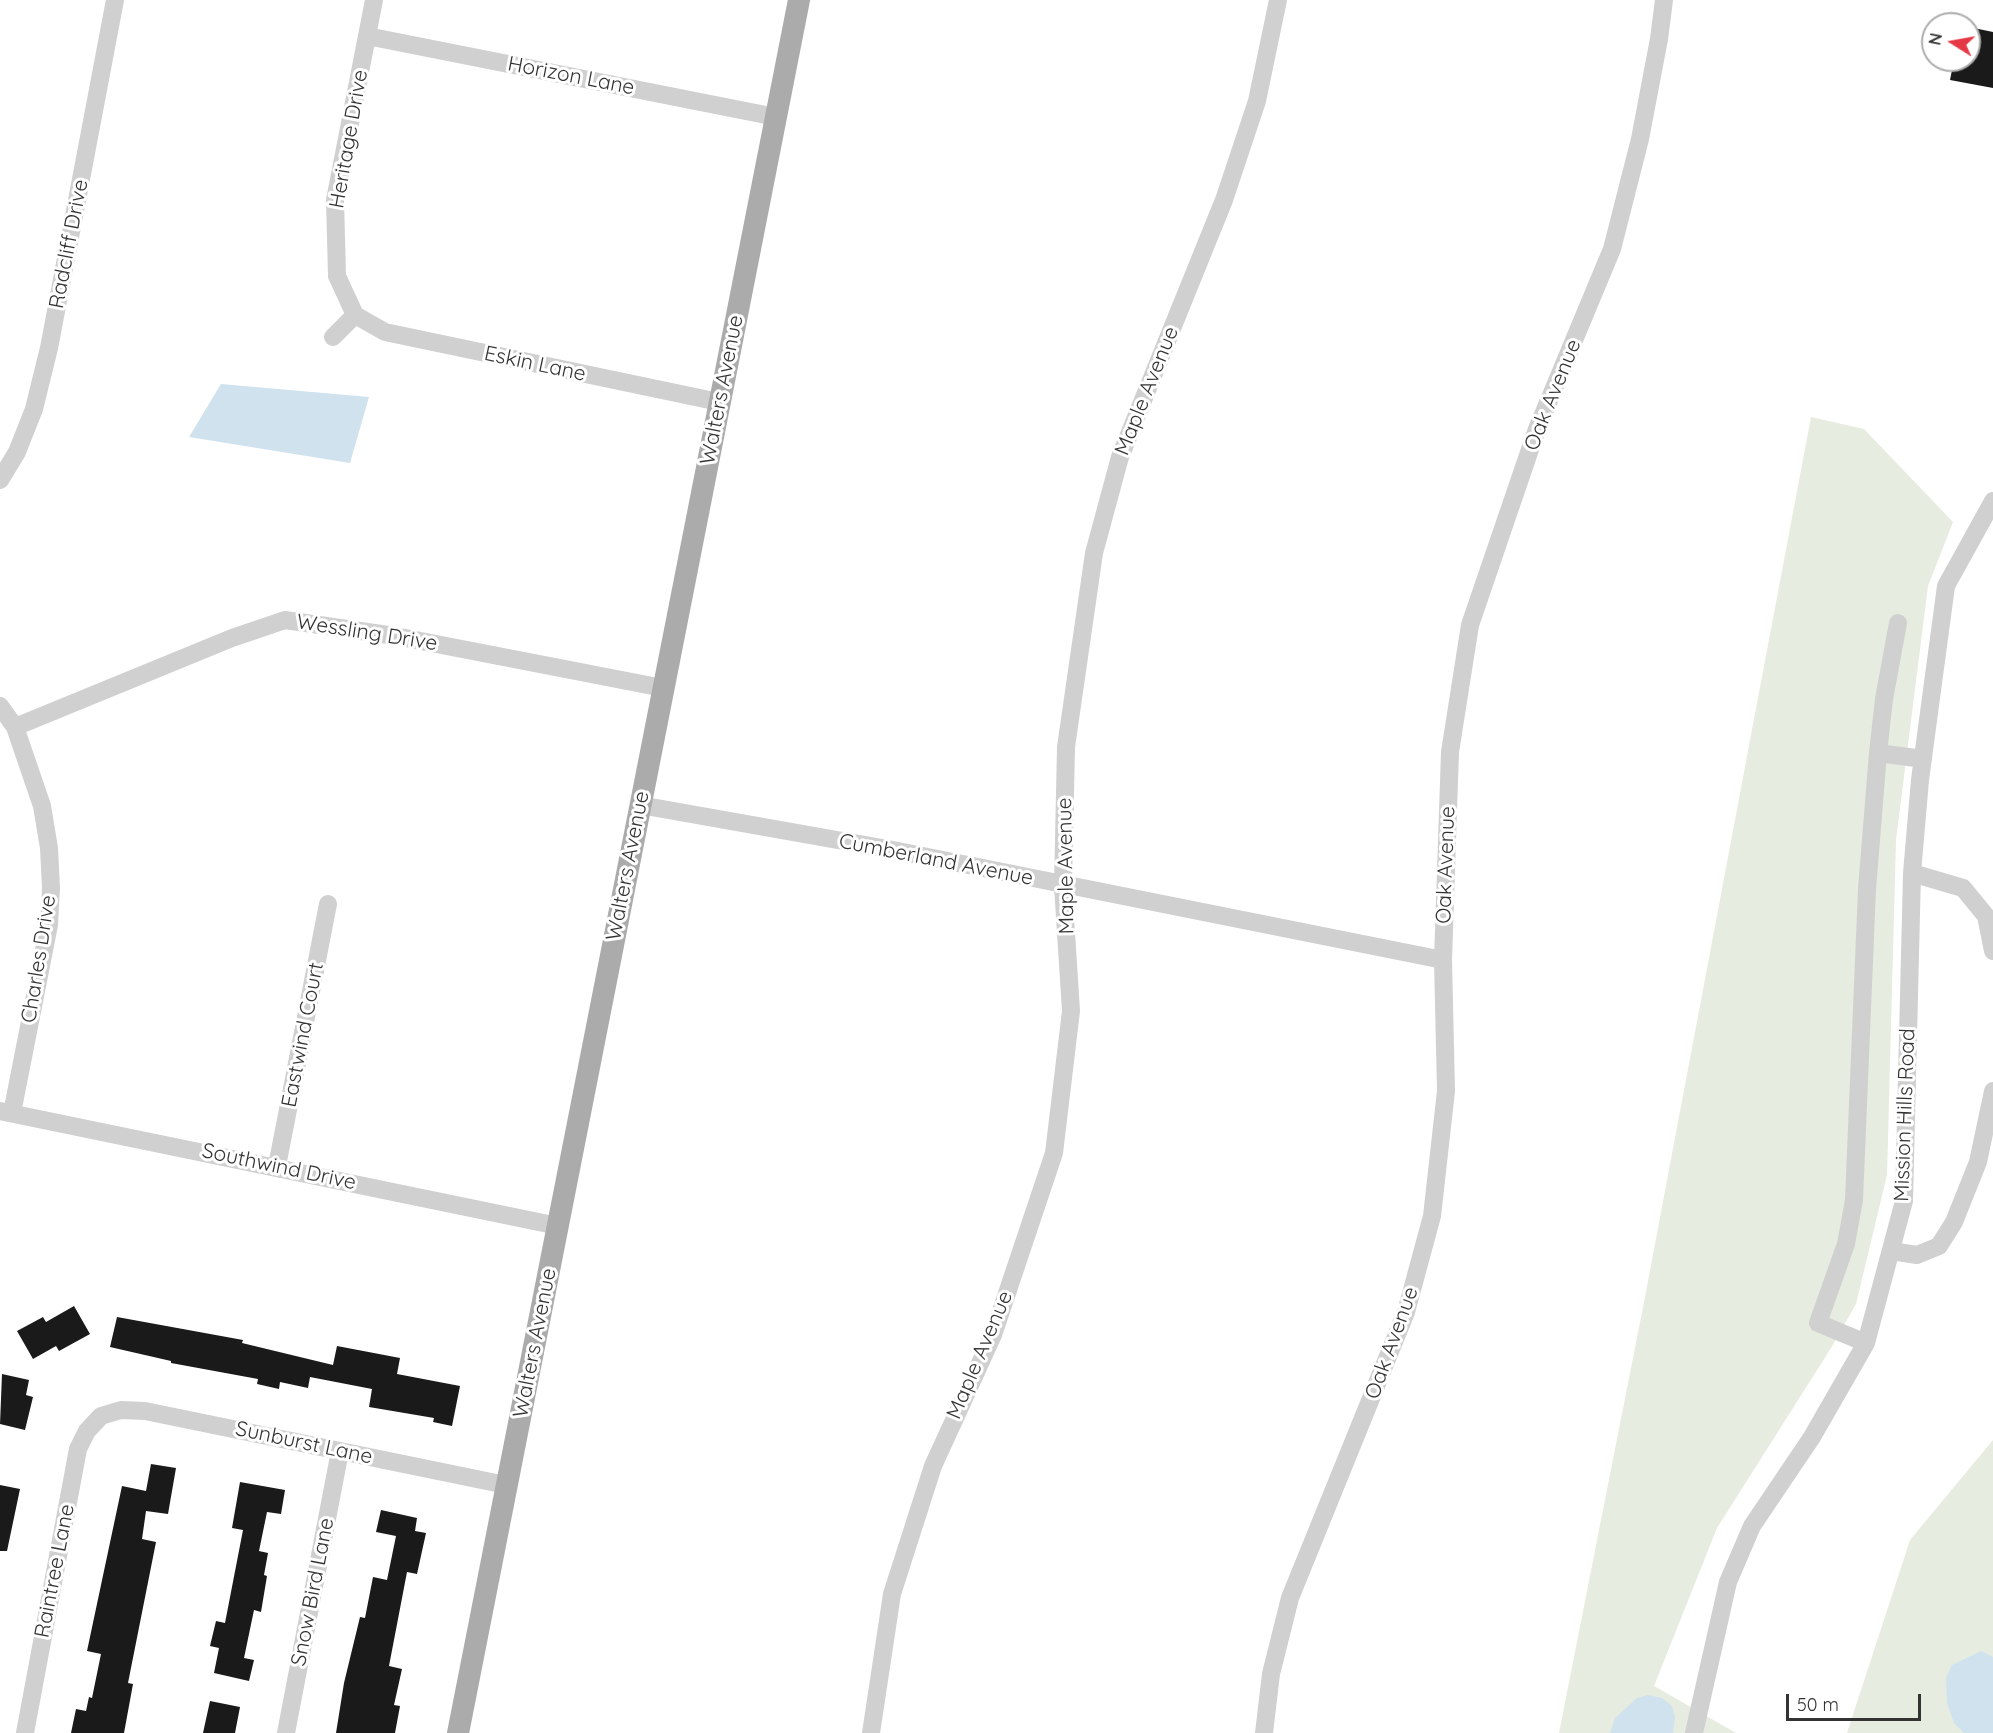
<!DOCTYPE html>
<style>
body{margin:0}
#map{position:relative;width:1993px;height:1733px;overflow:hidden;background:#fff;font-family:Quicksand,sans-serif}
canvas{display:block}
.north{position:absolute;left:1921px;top:12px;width:60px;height:60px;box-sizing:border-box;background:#fff;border:2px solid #adadad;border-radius:50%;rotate:281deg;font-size:16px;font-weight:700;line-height:24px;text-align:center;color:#333}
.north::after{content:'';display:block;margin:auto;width:21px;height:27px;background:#e63946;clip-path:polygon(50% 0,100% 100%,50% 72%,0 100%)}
.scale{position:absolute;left:1786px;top:1694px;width:135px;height:27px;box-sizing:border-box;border:3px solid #333;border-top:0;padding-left:8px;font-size:18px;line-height:21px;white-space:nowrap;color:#333;-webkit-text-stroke:4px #fff;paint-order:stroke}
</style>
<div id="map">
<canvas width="1993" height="1733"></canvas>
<div class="north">N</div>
<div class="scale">50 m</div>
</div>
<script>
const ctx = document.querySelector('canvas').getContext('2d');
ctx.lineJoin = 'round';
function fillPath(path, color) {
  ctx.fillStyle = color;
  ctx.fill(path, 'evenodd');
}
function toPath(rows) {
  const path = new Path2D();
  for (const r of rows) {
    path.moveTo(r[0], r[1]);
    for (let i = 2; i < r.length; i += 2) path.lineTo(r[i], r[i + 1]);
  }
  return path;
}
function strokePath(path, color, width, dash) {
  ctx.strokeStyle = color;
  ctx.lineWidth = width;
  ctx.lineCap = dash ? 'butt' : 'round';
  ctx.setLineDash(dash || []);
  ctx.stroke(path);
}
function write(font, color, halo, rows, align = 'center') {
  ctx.font = font + ' Quicksand,sans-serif';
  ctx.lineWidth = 6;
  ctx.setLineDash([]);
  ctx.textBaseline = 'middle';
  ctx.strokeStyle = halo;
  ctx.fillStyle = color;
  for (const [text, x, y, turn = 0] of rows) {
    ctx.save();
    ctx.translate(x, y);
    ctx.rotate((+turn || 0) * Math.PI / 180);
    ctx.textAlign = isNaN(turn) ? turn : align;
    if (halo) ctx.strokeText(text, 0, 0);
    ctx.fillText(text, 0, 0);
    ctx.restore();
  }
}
const green = toPath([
 [1811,417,1864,429,1953,522,1928,586,1896,840,1887,1175,1856,1304,1831,1348,1717,1528,1654,1686,1736,1733,1559,1733,1645,1297],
 [1993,1440,1993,1733,1847,1733,1910,1540]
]);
const water = toPath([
 [221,384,369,397,350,463,189,437],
 [1981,1651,1993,1657,1993,1733,1964,1733,1954,1723,1947,1703,1946,1678,1952,1665],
 [1648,1695,1662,1698,1672,1706,1675,1717,1673,1733,1610,1733,1615,1718,1637,1698]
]);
const building = toPath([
 [1969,27,1993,32,1993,88,1950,80,1954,60,1969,60],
 [74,1306,90,1334,59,1351,56,1346,33,1359,17,1331,43,1317,46,1322],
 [117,1317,243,1340,242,1343,333,1365,337,1346,400,1358,397,1374,460,1386,452,1426,433,1422,434,1418,369,1407,372,1389,310,1377,308,1388,280,1382,279,1389,257,1384,258,1379,171,1363,171,1361,110,1347],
 [2,1374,29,1380,26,1395,33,1397,25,1430,0,1424],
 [151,1464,176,1468,168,1514,146,1511,142,1539,156,1542,128,1683,133,1684,124,1733,71,1733,76,1709,86,1711,89,1697,92,1698,101,1654,87,1651,122,1486,146,1491],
 [240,1482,285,1490,281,1514,267,1512,259,1551,268,1553,264,1575,267,1576,261,1612,254,1610,244,1658,254,1660,249,1681,214,1673,219,1648,210,1646,216,1621,225,1623,243,1530,232,1528],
 [0,1485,20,1489,7,1551,0,1551],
 [381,1510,417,1518,415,1531,426,1533,417,1574,407,1572,389,1666,402,1669,394,1705,400,1706,395,1733,336,1733,344,1683,360,1617,365,1618,373,1577,387,1580,396,1536,376,1532],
 [210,1701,240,1707,235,1733,203,1733]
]);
const minor = toPath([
 [367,36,776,117],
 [355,315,385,332,719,402],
 [333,337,355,315,337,276,335,200,374,0],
 [0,480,17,452,34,409,49,348,115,0],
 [1898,623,1884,699,1878,753,1923,759],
 [0,706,15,727,42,806,49,848,51,888,49,925,12,1113],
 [15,727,232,638,285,620,395,636,663,688],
 [640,805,888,849,1443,960],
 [1912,873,1963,888,1986,916,1993,951],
 [0,1111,558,1226],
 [277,1166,328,904],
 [1891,1251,1917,1255,1939,1246,1954,1222,1978,1162,1993,1091],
 [1866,1343,1818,1323,1846,1244,1854,1200,1867,889,1878,753],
 [25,1733,78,1449,87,1431,101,1416,121,1410,145,1411,506,1485],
 [286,1733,340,1451],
 [871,1733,892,1594,933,1466,993,1335,1054,1153,1071,1011,1063,886,1066,747,1094,553,1120,457,1224,200,1257,101,1278,0],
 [1264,1733,1271,1674,1290,1598,1406,1312,1432,1216,1446,1091,1443,960,1450,752,1470,625,1537,429,1612,249,1640,139,1659,39,1664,0],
 [1694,1733,1728,1582,1752,1526,1812,1437,1866,1343,1904,1201,1912,873,1920,780,1946,586,1993,501]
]);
const major = toPath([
 [458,1733,799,0]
]);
const streetNames = [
 ["Horizon Lane",571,76,11],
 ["Heritage Drive",349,139,-80],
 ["Radcliff Drive",69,244,-79],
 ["Eskin Lane",535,364,12],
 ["Walters Avenue",722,390,-79],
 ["Maple Avenue",1147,391,-68],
 ["Oak Avenue",1553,395,-68],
 ["Wessling Drive",367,633,9],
 ["Cumberland Avenue",936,860,11],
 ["Oak Avenue",1446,865,-88],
 ["Walters Avenue",628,866,-79],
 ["Maple Avenue",1066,866,-91],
 ["Charles Drive",39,959,-81],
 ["Eastwind Court",303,1035,-79],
 ["Mission Hills Road",1905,1115,-88],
 ["Southwind Drive",279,1167,12],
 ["Walters Avenue",535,1343,-79],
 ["Oak Avenue",1392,1343,-70],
 ["Maple Avenue",980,1355,-67],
 ["Sunburst Lane",304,1443,12],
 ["Raintree Lane",55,1571,-79],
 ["Snow Bird Lane",313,1592,-79]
];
fillPath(green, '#e6ecdf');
fillPath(water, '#cfe2ee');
fillPath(building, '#1a1a1a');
strokePath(minor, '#d0d0d0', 18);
strokePath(major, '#ababab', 22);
write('21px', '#333', '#fff', streetNames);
</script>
